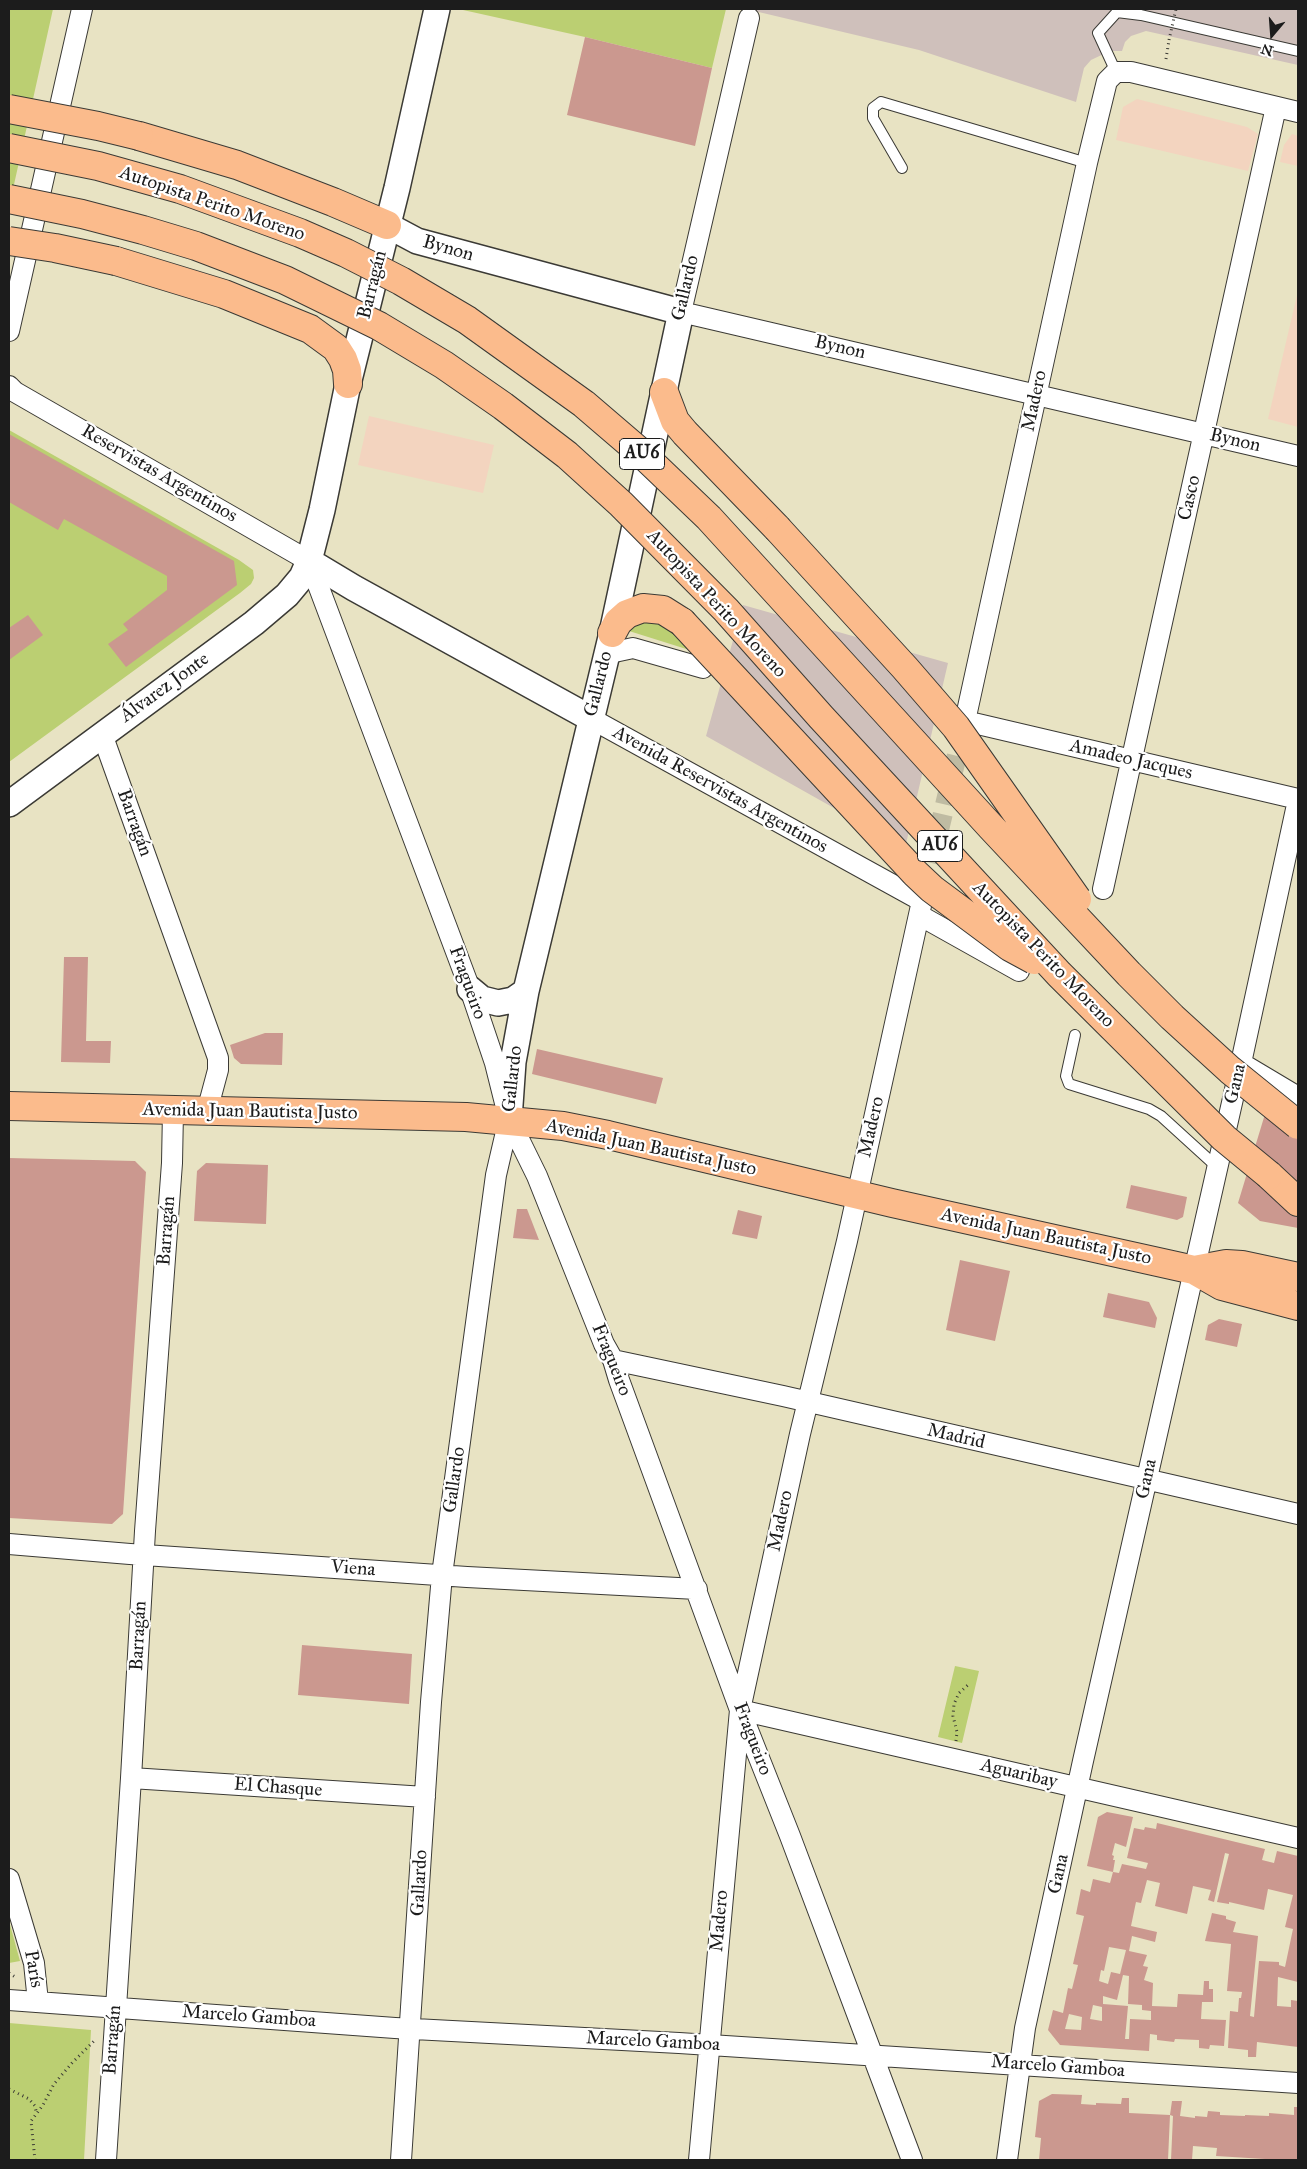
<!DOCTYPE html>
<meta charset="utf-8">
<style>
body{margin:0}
#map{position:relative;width:1307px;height:2169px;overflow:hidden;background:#e8e3c3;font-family:"IM FELL Great Primer",serif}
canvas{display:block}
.frame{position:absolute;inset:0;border:10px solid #1c1c1c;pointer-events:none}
.north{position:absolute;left:1247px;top:10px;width:50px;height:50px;-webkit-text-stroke:4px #fff;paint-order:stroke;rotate:198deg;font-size:14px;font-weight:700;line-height:20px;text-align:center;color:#1c1c1c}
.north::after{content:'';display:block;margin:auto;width:18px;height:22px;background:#1c1c1c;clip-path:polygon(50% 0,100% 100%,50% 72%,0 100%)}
</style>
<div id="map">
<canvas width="1307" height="2169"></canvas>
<div class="frame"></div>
<div class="north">N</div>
</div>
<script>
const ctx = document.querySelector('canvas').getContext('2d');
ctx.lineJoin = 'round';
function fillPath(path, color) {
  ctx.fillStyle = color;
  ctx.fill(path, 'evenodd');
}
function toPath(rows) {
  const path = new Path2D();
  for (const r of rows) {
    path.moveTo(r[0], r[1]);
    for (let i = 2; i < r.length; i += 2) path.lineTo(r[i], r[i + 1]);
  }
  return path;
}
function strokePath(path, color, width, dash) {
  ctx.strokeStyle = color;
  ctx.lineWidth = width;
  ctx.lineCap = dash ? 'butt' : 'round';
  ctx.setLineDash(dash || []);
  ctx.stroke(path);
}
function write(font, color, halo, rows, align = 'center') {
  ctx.font = font + ' "IM FELL Great Primer",serif';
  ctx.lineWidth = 4.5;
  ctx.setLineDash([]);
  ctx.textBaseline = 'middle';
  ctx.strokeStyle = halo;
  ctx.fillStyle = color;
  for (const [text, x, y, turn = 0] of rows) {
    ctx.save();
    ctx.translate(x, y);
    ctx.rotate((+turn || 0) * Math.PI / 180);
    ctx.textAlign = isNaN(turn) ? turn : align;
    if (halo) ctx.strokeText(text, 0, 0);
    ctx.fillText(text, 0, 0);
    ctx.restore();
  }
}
const built = toPath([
 [1137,99,1247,127,1258,134,1248,171,1116,140,1123,107],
 [1292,134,1298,136,1298,166,1280,162,1284,145],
 [1298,291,1298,427,1268,419],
 [369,416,494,445,483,493,358,465]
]);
const industrial = toPath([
 [746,9,1298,9,1298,65,1146,31,1131,36,1125,42,1122,51,1110,51,1091,60,1084,68,1076,102,919,50],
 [743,605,948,663,905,848,706,736]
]);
const green = toPath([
 [9,9,53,9,9,207],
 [463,9,726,9,712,68,585,37,463,10],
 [9,430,239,560,253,570,254,578,251,584,240,593,9,762],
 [641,619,659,619,699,653,629,631,631,625],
 [955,1666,979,1671,962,1743,938,1737],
 [9,1921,20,1961,9,1963,9,1979],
 [9,2023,91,2030,84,2160,9,2160]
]);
const building = toPath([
 [585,37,712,68,695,146,567,115],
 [9,434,234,561,237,585,126,667,108,644,128,630,123,624,167,590,167,576,64,519,58,530,9,502],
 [28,615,43,635,9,660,9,628],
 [64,957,88,957,86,1041,111,1041,110,1063,61,1062],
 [265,1033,283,1033,282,1065,241,1064,234,1058,230,1045],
 [537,1049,663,1078,656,1104,532,1074],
 [1272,1091,1298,1110,1298,1228,1260,1221,1238,1203],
 [9,1158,135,1161,146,1172,123,1514,112,1524,9,1518],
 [206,1163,268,1165,266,1224,194,1221,197,1171],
 [1131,1185,1187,1197,1183,1217,1177,1220,1126,1208],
 [517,1209,527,1209,539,1240,513,1238],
 [738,1210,762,1216,757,1239,732,1234],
 [960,1260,1010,1271,995,1341,946,1330],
 [1108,1293,1149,1302,1157,1318,1155,1328,1103,1317],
 [1219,1319,1242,1324,1237,1347,1205,1340,1208,1325],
 [302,1645,412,1654,409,1704,298,1695],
 [1107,1812,1133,1817,1126,1847,1115,1843,1112,1855,1114,1856,1113,1860,1115,1860,1113,1872,1087,1866,1098,1817],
 [1157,1823,1265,1849,1262,1860,1274,1863,1277,1851,1298,1856,1298,1982,1278,1977,1277,2006,1291,2007,1291,2000,1298,2001,1298,2047,1257,2042,1256,2057,1248,2057,1248,2050,1228,2048,1230,2011,1238,2012,1239,1998,1241,1998,1242,1992,1227,1991,1231,1944,1205,1941,1212,1913,1226,1916,1226,1919,1236,1922,1233,1932,1258,1936,1250,2016,1254,2017,1259,1961,1279,1962,1279,1965,1285,1967,1293,1929,1285,1927,1293,1895,1268,1889,1264,1910,1229,1902,1229,1904,1217,1902,1229,1854,1225,1853,1214,1902,1208,1900,1211,1890,1193,1886,1187,1914,1155,1906,1160,1883,1147,1880,1141,1903,1136,1902,1131,1926,1157,1932,1155,1942,1132,1936,1129,1951,1147,1955,1143,1966,1148,1967,1144,1980,1153,1983,1152,2006,1177,2007,1178,1994,1203,1995,1204,1981,1209,1981,1209,1989,1213,1989,1213,2002,1202,2002,1201,2019,1226,2020,1224,2046,1210,2045,1209,2049,1199,2048,1199,2040,1175,2039,1174,2042,1157,2040,1157,2035,1150,2034,1149,2051,1060,2045,1048,2030,1053,2010,1063,2013,1068,1988,1072,1989,1078,1965,1073,1964,1084,1916,1076,1914,1081,1889,1090,1892,1093,1879,1110,1883,1113,1872,1119,1873,1122,1864,1146,1869,1148,1863,1127,1858,1134,1828,1144,1830,1145,1827,1156,1829],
 [1109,1947,1126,1950,1120,1974,1111,1972,1108,1984,1099,1981,1101,1970,1104,1971],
 [1123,1975,1129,1976,1128,2004,1142,2005,1142,2010,1151,2011,1151,2020,1130,2019,1129,2039,1125,2039,1128,2006,1103,2004,1103,1996,1117,2000],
 [1093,2005,1102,2007,1102,2021,1090,2019],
 [1069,2014,1082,2017,1081,2030,1065,2029],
 [1052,2094,1082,2095,1081,2104,1096,2105,1096,2103,1121,2104,1122,2098,1129,2098,1129,2113,1170,2115,1168,2160,1039,2160,1041,2138,1035,2137,1039,2101],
 [1172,2101,1182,2101,1180,2116,1195,2118,1195,2116,1207,2117,1208,2111,1220,2112,1220,2115,1245,2116,1245,2115,1269,2116,1269,2113,1294,2115,1294,2107,1298,2107,1298,2160,1265,2160,1265,2159,1216,2156,1217,2148,1193,2146,1192,2160,1171,2160,1173,2116,1170,2115]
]);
const minorTunnel = toPath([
 [924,892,964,726]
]);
const path = toPath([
 [1166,59,1169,40],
 [956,1741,957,1732,953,1716,954,1704,959,1693,969,1684],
 [9,1973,17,1978],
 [9,2089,29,2099,35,2106,36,2111],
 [35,2160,31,2121,43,2105,54,2084,72,2063,94,2041]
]);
const service = toPath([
 [1116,72,1098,33,1117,12,1141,15,1298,51],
 [902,168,873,118,873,108,881,102,1087,163],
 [1075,1035,1066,1076,1069,1084,1149,1109,1161,1116,1217,1167]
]);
const minor = toPath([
 [749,18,681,312,1298,456],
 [1298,112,1131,72,1116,72,1107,81,1087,163,965,721,1298,799],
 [9,331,82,9],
 [9,386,15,392,309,561,470,989,495,1063,509,1119,537,1176,604,1344,613,1360,619,1380,740,1710,790,1836,912,2160],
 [605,654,633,648,703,668],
 [590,718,922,901],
 [102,734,218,1058,218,1070,207,1111],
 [1103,889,1276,107],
 [919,915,1019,971],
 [1241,1063,1298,1097],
 [613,1360,783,1396,1298,1514],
 [9,1544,130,1554,467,1577,697,1589],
 [740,1710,1298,1838],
 [131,1778,425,1797],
 [9,1879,34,1963,38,2002],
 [9,2000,395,2028,679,2043,1298,2083],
 [106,2160,131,1778,145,1531,172,1163,173,1111],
 [401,2160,431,1702,442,1575,496,1175,509,1119],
 [699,2160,740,1710,800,1434,847,1241,924,892],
 [1007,2160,1025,2028,1083,1761,1241,1063,1298,800]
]);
const tertiary = toPath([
 [387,225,417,241,681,312,612,633,526,991,513,1062,509,1119],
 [309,561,354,588,590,718],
 [9,804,254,623,287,595,302,577,309,561,322,510,348,384,397,188,437,9],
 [470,989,482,999,498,1003,513,1000,526,991]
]);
const primary = toPath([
 [9,1106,466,1117,563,1126,608,1135,892,1203,1194,1270,1222,1286,1298,1306],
 [1194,1270,1226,1264,1242,1265,1298,1277]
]);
const motorway = toPath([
 [139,136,237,165,333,202,387,225],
 [116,261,224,294,310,329,336,348,343,359,347,370,348,384],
 [664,392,675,421,685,433,777,528],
 [612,633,618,622,627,614,643,608,663,610,682,622],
 [1269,1175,1298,1202]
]);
const pathBridge = toPath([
 [1169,40,1176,9]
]);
const motorwayBridge = toPath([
 [9,109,98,126,139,136],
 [9,148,98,166,180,189,300,233,346,253,401,281,467,320,584,404,640,452,709,518,991,827,1129,974,1172,1017,1230,1070,1298,1125],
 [9,199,82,214,143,230,196,246,285,280,379,326,444,365,503,406,567,455,621,504,726,610,821,717,1059,974,1224,1138,1269,1175],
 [9,241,55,248,116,261],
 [777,528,905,668,956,727,1077,899],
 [682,622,915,873,932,889,1010,947,1034,960]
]);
const shields = [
 [642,454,45],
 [940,846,45]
];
const shieldNames = [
 ["AU6",642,454],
 ["AU6",940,846]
];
const streetNames = [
 ["Autopista Perito Moreno",212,204,19],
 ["Bynon",448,249,16],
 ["Barragán",373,285,-76],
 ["Gallardo",686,288,-77],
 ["Bynon",840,348,13],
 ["Madero",1035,401,-78],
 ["Bynon",1235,441,13],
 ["Reservistas Argentinos",159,474,30],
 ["Casco",1190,498,-77],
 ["Autopista Perito Moreno",716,604,47],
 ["Gallardo",599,684,-76],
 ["Álvarez Jonte",165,688,-36],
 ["Amadeo Jacques",1131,760,13],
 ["Avenida Reservistas Argentinos",720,790,29],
 ["Barragán",134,823,70],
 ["Autopista Perito Moreno",1043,955,46],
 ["Fragueiro",467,983,70],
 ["Gallardo",513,1079,-84],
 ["Gana",1236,1084,-77],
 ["Avenida Juan Bautista Justo",250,1112,1],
 ["Madero",872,1127,-77],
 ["Avenida Juan Bautista Justo",651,1148,12],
 ["Barragán",167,1231,-86],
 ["Avenida Juan Bautista Justo",1046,1237,12],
 ["Fragueiro",611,1360,68],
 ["Madrid",956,1437,13],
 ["Gana",1147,1479,-78],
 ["Gallardo",455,1480,-82],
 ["Madero",781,1521,-78],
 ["Viena",353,1569,4],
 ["Barragán",139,1636,-87],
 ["Fragueiro",752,1739,69],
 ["Aguaribay",1019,1774,13],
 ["El Chasque",278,1788,4],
 ["Gana",1059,1874,-78],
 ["Gallardo",420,1883,-87],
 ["Madero",720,1921,-85],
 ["París",33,1969,80],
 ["Marcelo Gamboa",249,2017,4],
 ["Barragán",113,2040,-86],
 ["Marcelo Gamboa",653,2042,3],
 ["Marcelo Gamboa",1058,2067,4]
];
fillPath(built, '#f3d4bf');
fillPath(industrial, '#cfc0bb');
fillPath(green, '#bbcf72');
fillPath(building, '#cb988f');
strokePath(minorTunnel, '#bfbba2', 20, [20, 10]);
strokePath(service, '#3b3a35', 12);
strokePath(minor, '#3b3a35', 22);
strokePath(tertiary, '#3b3a35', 28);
strokePath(primary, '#3b3a35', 30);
strokePath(motorway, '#3b3a35', 30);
strokePath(path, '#3b3a35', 3, [1, 4]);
strokePath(service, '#fff', 10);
strokePath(minor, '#fff', 20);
strokePath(tertiary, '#fff', 25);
strokePath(primary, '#fbbb8c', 28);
strokePath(motorway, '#fbbb8c', 28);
strokePath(motorwayBridge, '#3b3a35', 30, []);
strokePath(pathBridge, '#3b3a35', 3, [1, 4]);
strokePath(motorwayBridge, '#fbbb8c', 28);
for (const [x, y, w] of shields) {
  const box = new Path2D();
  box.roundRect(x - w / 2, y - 15.5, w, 31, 4);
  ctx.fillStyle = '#fff';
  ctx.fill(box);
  strokePath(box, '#1c1c1c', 1);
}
write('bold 18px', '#1c1c1c', null, shieldNames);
write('19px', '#1c1c1c', '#fff', streetNames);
</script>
